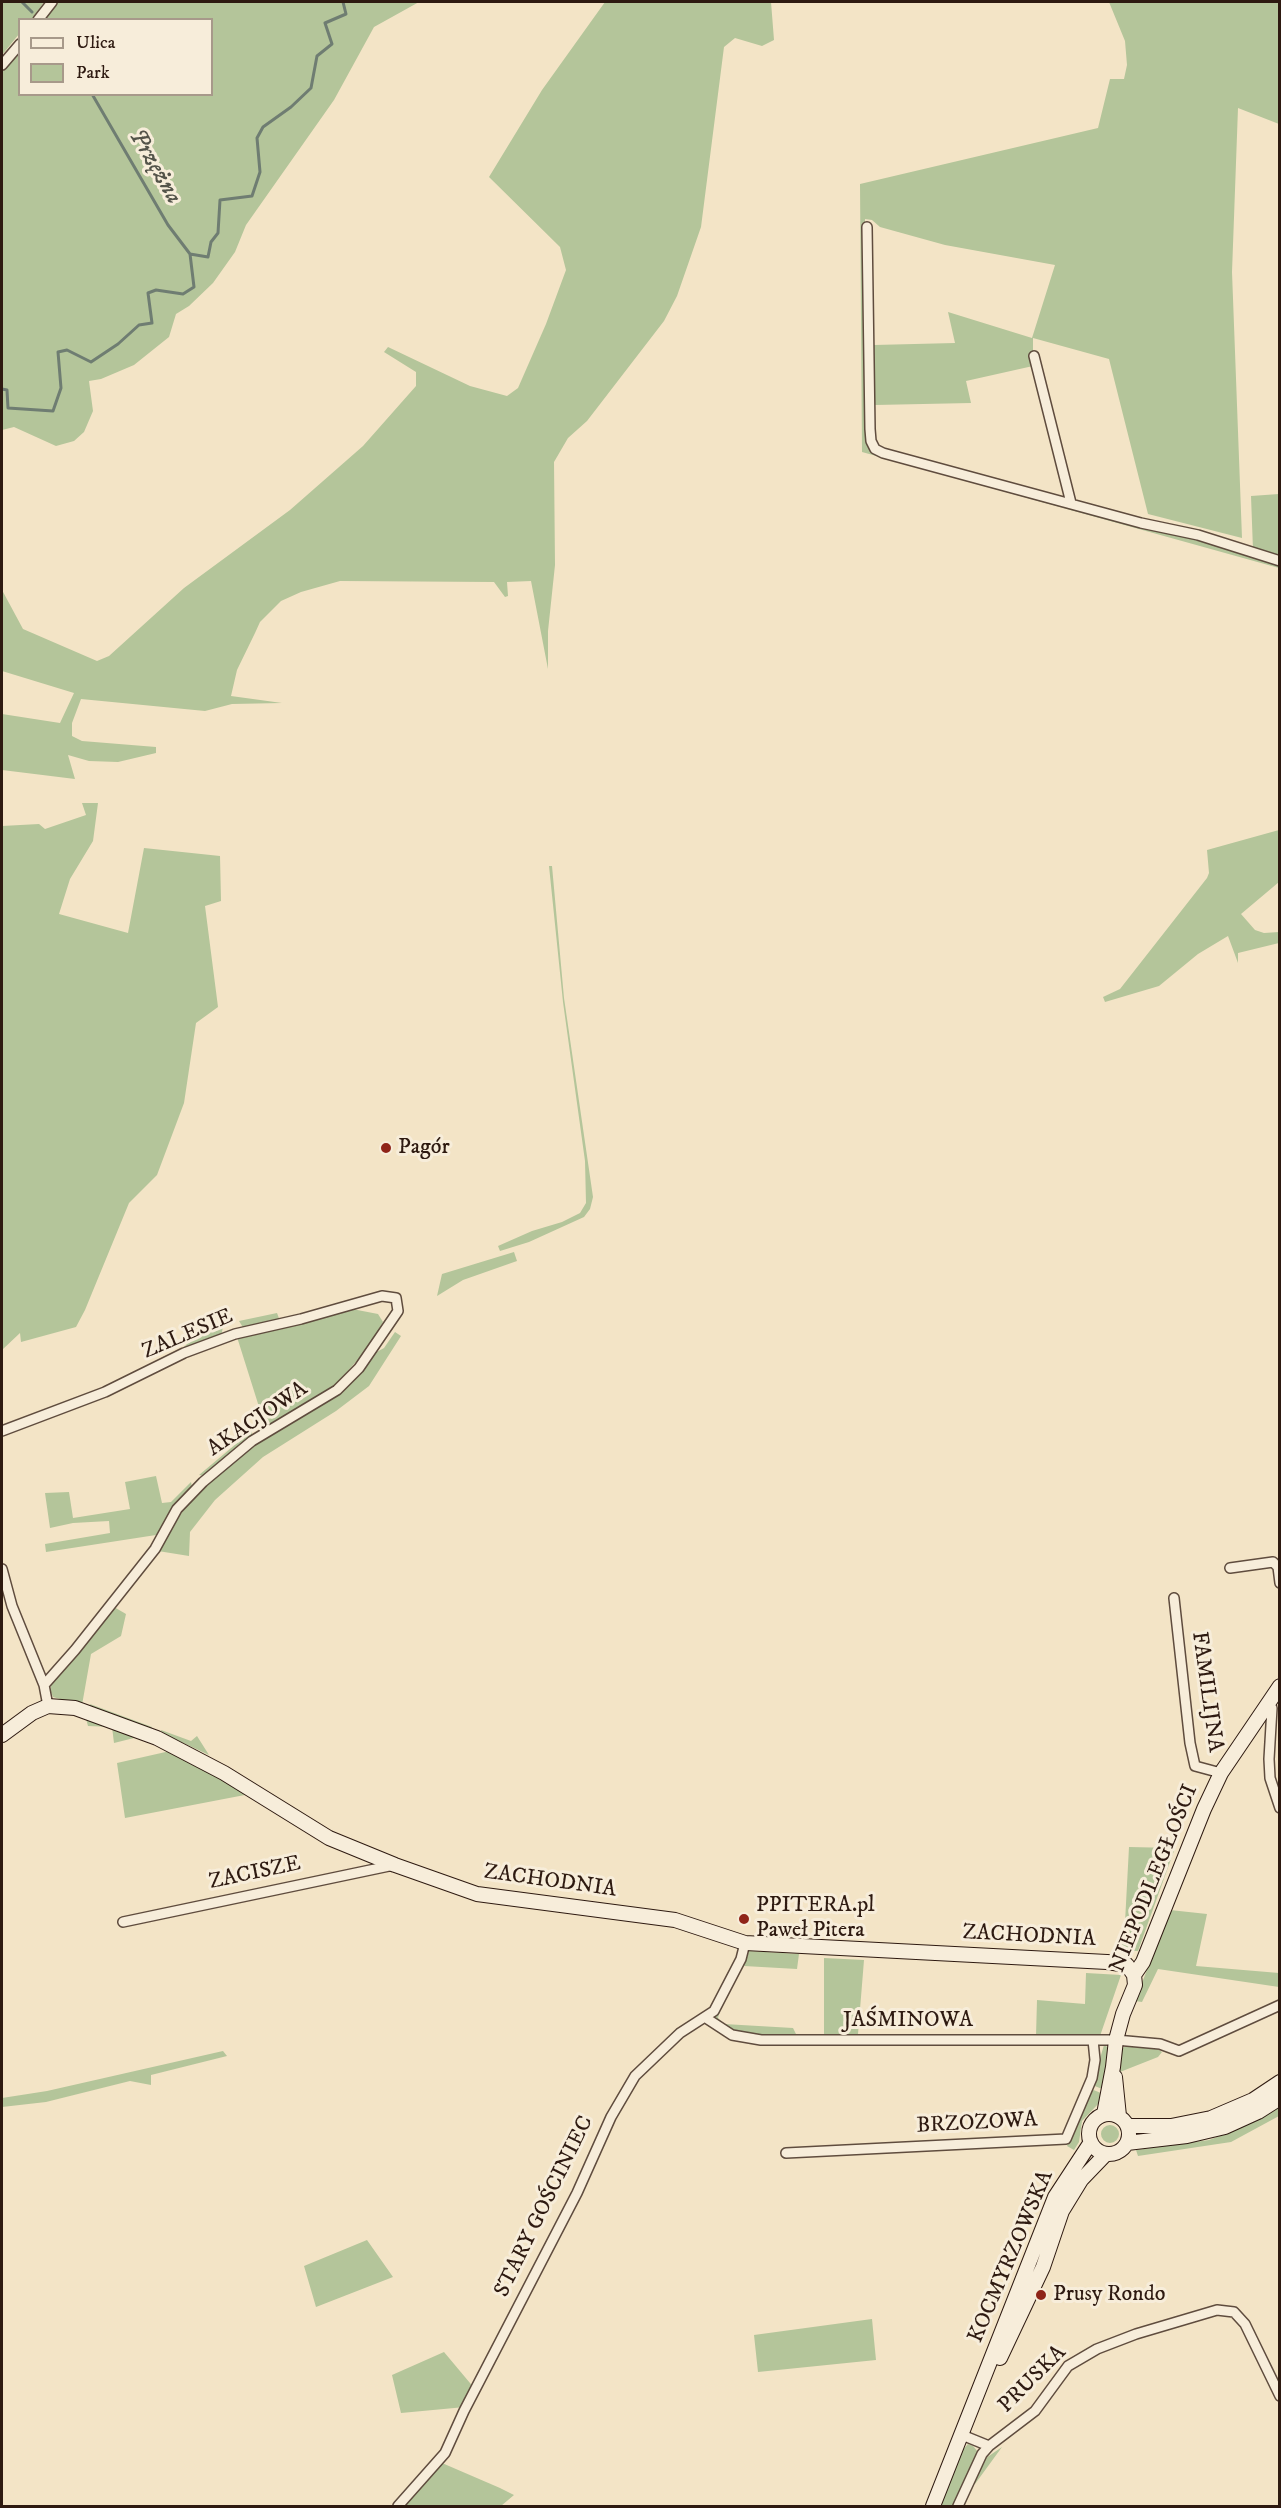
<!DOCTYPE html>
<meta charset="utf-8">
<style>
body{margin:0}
#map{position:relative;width:1281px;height:2508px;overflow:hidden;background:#f3e4c6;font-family:"IM FELL DW Pica",serif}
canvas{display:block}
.frame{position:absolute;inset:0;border:3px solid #2e1a11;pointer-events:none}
.legend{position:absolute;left:18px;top:18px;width:195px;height:78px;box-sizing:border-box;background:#f7edda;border:2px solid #a7998a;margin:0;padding:8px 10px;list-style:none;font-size:18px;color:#2e1a11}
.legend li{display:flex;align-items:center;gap:12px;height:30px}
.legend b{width:30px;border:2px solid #a7998a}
</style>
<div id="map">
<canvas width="1281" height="2508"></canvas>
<div class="frame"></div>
<ul class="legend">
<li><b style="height:8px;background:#f7edda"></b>Ulica</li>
<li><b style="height:16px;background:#b4c59a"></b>Park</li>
</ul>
</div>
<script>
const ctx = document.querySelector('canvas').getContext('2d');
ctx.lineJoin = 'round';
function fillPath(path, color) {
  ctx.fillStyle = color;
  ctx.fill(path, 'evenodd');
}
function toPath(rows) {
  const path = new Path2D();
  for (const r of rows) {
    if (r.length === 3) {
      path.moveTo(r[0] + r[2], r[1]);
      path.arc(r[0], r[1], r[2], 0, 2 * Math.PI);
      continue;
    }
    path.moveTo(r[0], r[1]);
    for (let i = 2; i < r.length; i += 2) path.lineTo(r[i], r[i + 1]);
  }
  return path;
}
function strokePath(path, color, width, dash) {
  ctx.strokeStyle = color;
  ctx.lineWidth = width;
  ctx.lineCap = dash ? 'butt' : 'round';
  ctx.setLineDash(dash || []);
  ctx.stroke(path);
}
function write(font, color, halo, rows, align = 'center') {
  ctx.font = font + ' "IM FELL DW Pica",serif';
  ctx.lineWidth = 6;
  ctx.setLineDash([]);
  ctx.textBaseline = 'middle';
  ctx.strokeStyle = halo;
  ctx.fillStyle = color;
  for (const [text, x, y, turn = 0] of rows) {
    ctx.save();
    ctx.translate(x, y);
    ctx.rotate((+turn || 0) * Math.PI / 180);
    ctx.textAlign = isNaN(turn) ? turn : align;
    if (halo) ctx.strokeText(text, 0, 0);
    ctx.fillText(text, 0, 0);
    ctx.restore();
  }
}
const green = toPath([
 [2,2,44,2,32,19,20,20,19,34,2,55],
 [56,2,419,2,374,27,334,100,246,225,235,252,213,283,189,306,176,314,169,337,134,365,101,379,89,381,93,411,84,432,74,441,56,446,14,427,2,430,2,71,19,51,20,94,212,94,212,20,44,19],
 [605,2,771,2,774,40,762,46,735,38,724,47,701,227,677,296,664,321,587,421,568,438,554,462,555,565,548,631,548,669,531,581,507,582,508,596,505,597,494,582,340,581,301,592,281,601,260,622,255,633,237,670,231,696,282,703,232,704,205,711,81,699,72,723,72,736,82,741,156,747,156,753,118,762,89,761,68,755,75,779,2,770,2,714,60,723,74,693,2,671,2,590,23,629,97,661,109,656,184,588,290,510,363,446,416,386,416,372,384,352,388,347,470,386,507,396,518,388,546,324,566,270,560,247,489,177,542,90],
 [1109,2,1279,2,1279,124,1238,108,1232,272,1242,538,1148,514,1109,359,1033,338,1033,366,966,381,971,403,875,405,874,345,955,343,948,312,1032,338,1055,265,945,245,880,227,872,220,865,219,867,443,872,452,885,456,1207,541,1279,563,1279,568,862,452,860,184,1098,128,1110,79,1124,79,1127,65,1125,41],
 [1279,494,1279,556,1253,550,1251,496],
 [82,803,98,803,93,841,70,879,59,914,128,933,144,848,220,856,221,901,205,906,218,1007,196,1023,184,1103,157,1175,129,1203,85,1310,76,1327,21,1342,20,1333,2,1350,2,826,39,824,45,829,86,815],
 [1279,830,1279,882,1241,914,1255,930,1264,933,1279,932,1279,943,1238,953,1238,963,1228,936,1198,954,1159,986,1105,1002,1103,997,1120,989,1207,878,1209,873,1207,850],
 [549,866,552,866,564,998,593,1197,590,1209,584,1217,529,1242,500,1251,498,1246,532,1231,562,1222,580,1213,586,1203,585,1161,563,1002],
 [514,1252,517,1261,463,1280,437,1296,442,1274],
 [347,1308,378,1314,383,1322,368,1348,331,1390,266,1429,237,1337],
 [277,1313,280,1321,244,1329,239,1321],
 [223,1327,221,1336,174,1356,197,1335],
 [395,1332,401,1336,369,1386,336,1411,263,1457,215,1500,190,1532,189,1556,158,1551,185,1507,205,1485,253,1445,339,1393,371,1355,384,1348],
 [252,1428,252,1437,204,1476,199,1475,249,1433,248,1429],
 [156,1476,162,1503,171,1502,191,1482,192,1487,156,1535,46,1552,45,1544,110,1533,109,1521,73,1523,50,1528,45,1493,69,1492,73,1518,130,1509,125,1482],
 [114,1607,126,1614,121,1636,91,1654,82,1705,53,1697,50,1690,52,1680],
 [90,1704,152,1727,151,1730,91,1708],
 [85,1715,142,1736,114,1743,112,1727,88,1726],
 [161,1730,191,1741,197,1736,209,1755,162,1733],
 [170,1751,250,1794,125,1818,117,1763],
 [1129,1847,1175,1848,1138,1951,1112,1951,1124,1941],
 [1170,1910,1207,1914,1196,1966,1279,1973,1279,1987,1158,1969,1142,2002,1135,2001],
 [749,1951,799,1954,797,1969,744,1966],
 [824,1958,864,1960,858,2034,824,2034],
 [1086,1973,1121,1975,1100,2036,1036,2036,1037,2000,1085,2004],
 [720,2011,718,2018,724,2024,793,2028,796,2034,794,2038,738,2033,717,2022,715,2016],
 [1104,2045,1109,2048,1105,2090,1092,2085],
 [1126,2046,1154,2047,1162,2052,1158,2057,1120,2072,1119,2057,1121,2049],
 [223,2051,227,2056,151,2075,151,2085,130,2081,46,2102,2,2107,2,2098,47,2091],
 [1091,2089,1101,2093,1099,2103,1082,2121,1079,2142,1074,2150,1067,2146],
 [1279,2107,1279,2116,1231,2142,1138,2156,1136,2150,1209,2140,1243,2127],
 [1110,2134,9],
 [367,2240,393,2277,316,2307,304,2266],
 [872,2319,876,2360,758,2372,754,2335],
 [444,2352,475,2389,465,2407,401,2413,392,2375],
 [968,2444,973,2446,979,2453,956,2506,938,2506,961,2452],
 [1002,2447,975,2484,971,2481,980,2462],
 [442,2463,500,2488,514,2495,501,2506,401,2506]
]);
const stream = toPath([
 [22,2,32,12],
 [92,94,168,225,190,254],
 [2,389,7,390,8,408,53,411,61,388,58,352,67,350,91,362,118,344,139,325,152,323,148,293,156,290,183,294,194,287,190,254,208,257,211,242,218,233,220,200,252,196,260,172,257,138,263,127,291,107,311,88,317,56,332,44,325,23,346,14,343,2]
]);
const street = toPath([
 [38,20,52,2],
 [2,65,20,44],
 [867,227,870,429,871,441,875,449,883,453,1141,523,1198,535,1280,561],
 [1034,356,1071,503],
 [2,1431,105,1392,184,1353,235,1334,301,1319,382,1296,396,1298,398,1311,359,1368,337,1390,252,1441,203,1482,177,1509,155,1549,75,1650,44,1685],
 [1230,1568,1273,1562,1278,1567,1280,1583],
 [2,1569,12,1606,44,1685,48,1706],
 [1174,1598,1190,1743,1195,1766,1221,1773],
 [1267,1704,1272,1708,1269,1759,1270,1778,1280,1808],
 [123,1922,394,1865],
 [706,2018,732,2035,761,2040,1116,2040,1160,2044,1179,2051,1280,2005],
 [786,2153,1066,2139,1092,2078,1095,2060,1093,2040],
 [962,2435,989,2446],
 [398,2506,445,2453,464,2411,577,2193,611,2117,635,2076,680,2033,714,2011,741,1959,745,1943],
 [958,2506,982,2454,989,2446,1035,2411,1068,2366,1097,2349,1136,2334,1217,2310,1234,2312,1245,2324,1280,2396]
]);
const secondary = toPath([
 [2,1735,32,1713,48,1706,75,1708,157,1738,224,1773,329,1838,395,1865,477,1894,675,1920,745,1943,1107,1962,1127,1965,1134,1975],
 [1115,2077,1119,2116],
 [1109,2134,20],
 [1104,2114,1113,2067,1116,2040,1123,2014,1135,1985,1134,1975,1143,1962,1204,1809,1221,1773,1280,1686],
 [1128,2126,1171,2126,1211,2118,1253,2100,1280,2082],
 [1127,2143,1187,2136,1225,2127,1258,2112,1280,2098],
 [1000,2358,1043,2267,1062,2211,1081,2180,1106,2154],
 [933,2506,1055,2197,1091,2142]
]);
const markers = [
 [386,1148,6,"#8f2418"],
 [744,1919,6,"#8f2418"],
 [1041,2295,6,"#8f2418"]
];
const poiNames = [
 ["Pagór",398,1148],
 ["PPITERA.pl",756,1906],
 ["Paweł Pitera",756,1931],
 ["Prusy Rondo",1053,2295]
];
const streetNames = [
 ["ZALESIE",188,1335,-23],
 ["AKACJOWA",258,1420,-34],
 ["FAMILIJNA",1206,1692,82],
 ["ZACISZE",255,1874,-12],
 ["NIEPODLEGŁOŚCI",1155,1879,-68],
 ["ZACHODNIA",550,1882,8],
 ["ZACHODNIA",1029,1937,3],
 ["JAŚMINOWA",908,2021],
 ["BRZOZOWA",977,2124,-3],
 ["STARY GOŚCINIEC",545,2207,-64],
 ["KOCMYRZOWSKA",1012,2257,-67],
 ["PRUSKA",1033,2380,-45]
];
const waterNames = [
 ["Przężna",154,167,60]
];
fillPath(green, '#b4c59a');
strokePath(stream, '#6f7d72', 3);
strokePath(street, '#5f4c3e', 12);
strokePath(secondary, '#2e1a11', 16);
strokePath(street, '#f7edda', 9);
strokePath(secondary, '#f7edda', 14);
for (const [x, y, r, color] of markers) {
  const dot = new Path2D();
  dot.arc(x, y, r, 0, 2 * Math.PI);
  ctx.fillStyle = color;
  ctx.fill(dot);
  strokePath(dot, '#f7edda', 2);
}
write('22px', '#2e1a11', '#f7edda', poiNames, 'left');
write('22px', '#2e1a11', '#f7edda', streetNames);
write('italic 24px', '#54544a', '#f7edda', waterNames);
</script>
